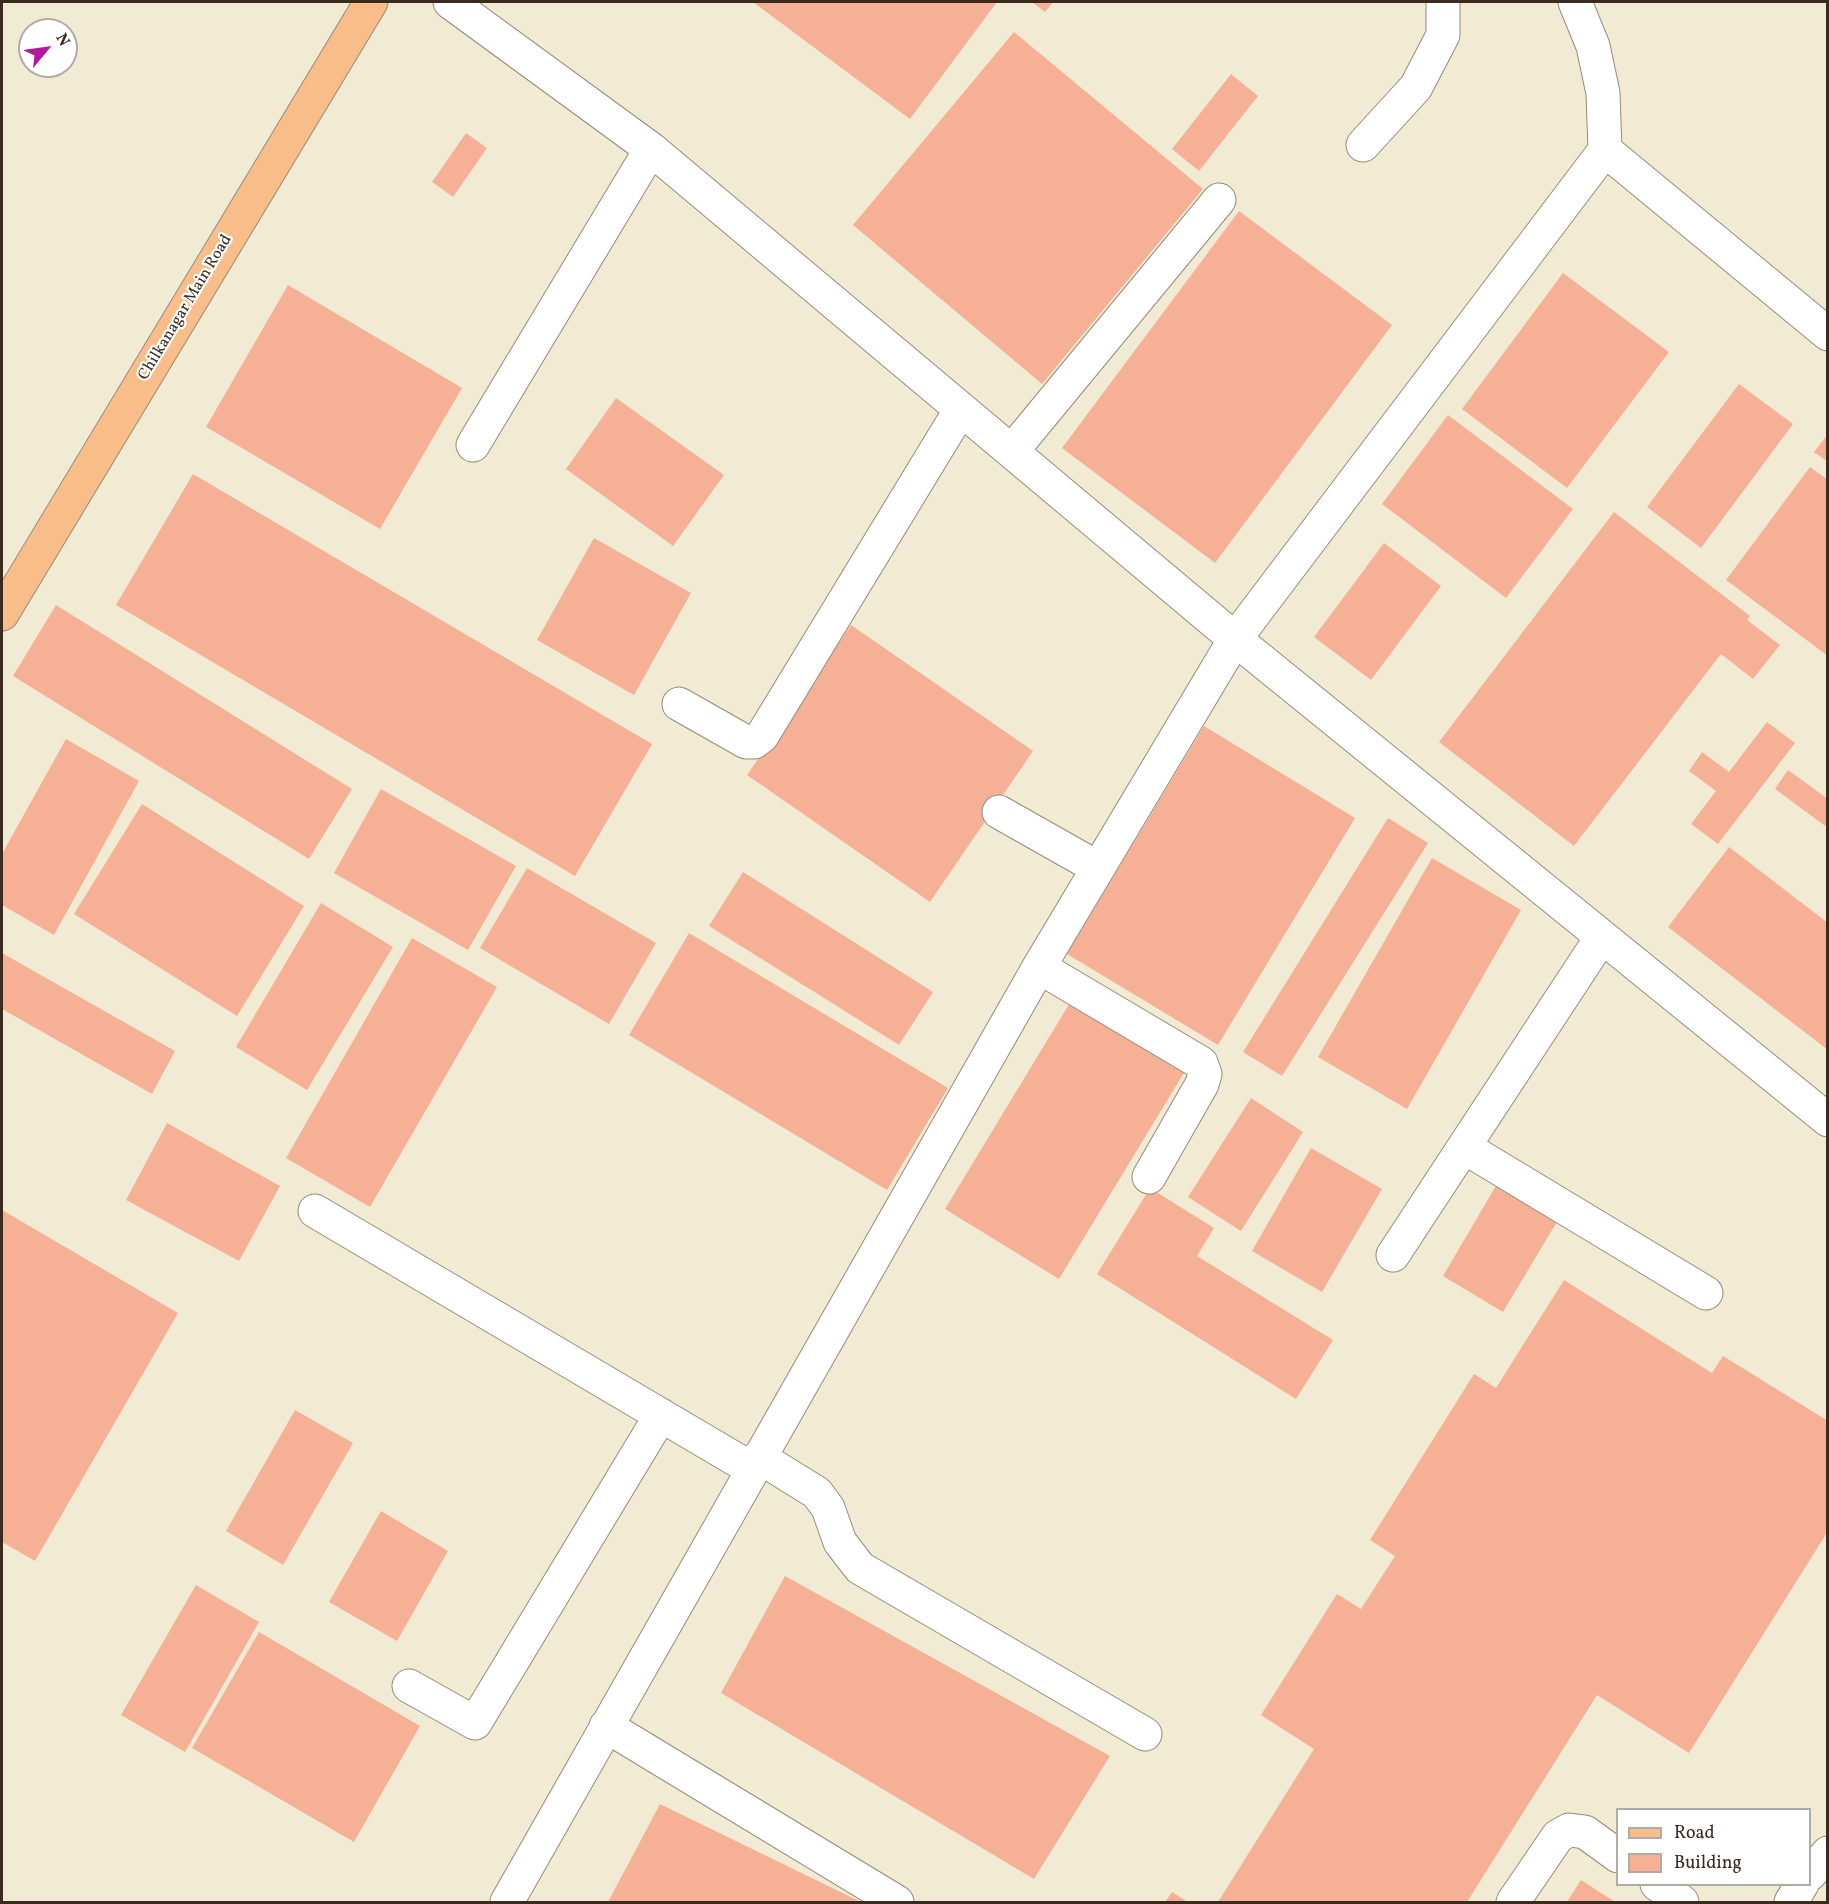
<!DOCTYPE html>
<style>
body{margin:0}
#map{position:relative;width:1829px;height:1904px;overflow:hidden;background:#f1ebd4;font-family:Vollkorn,serif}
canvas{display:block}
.frame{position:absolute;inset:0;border:3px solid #3b2a1e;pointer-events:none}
.legend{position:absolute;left:1616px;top:1808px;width:195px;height:78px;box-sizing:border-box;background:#fff;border:2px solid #b1aaa5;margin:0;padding:8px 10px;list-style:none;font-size:18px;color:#3b2a1e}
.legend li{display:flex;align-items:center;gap:12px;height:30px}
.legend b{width:30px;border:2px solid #b1aaa5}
.north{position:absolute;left:18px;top:18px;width:60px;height:60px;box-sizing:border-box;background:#fff;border:2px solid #b1aaa5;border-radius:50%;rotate:61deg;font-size:16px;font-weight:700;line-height:24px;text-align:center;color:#3b2a1e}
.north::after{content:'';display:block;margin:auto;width:21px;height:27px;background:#b5179e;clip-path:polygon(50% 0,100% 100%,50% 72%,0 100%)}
</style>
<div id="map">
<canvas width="1829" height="1904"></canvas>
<div class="frame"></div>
<ul class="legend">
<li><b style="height:8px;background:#f8bd88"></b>Road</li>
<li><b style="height:16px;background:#f5b096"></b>Building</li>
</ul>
<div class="north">N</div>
</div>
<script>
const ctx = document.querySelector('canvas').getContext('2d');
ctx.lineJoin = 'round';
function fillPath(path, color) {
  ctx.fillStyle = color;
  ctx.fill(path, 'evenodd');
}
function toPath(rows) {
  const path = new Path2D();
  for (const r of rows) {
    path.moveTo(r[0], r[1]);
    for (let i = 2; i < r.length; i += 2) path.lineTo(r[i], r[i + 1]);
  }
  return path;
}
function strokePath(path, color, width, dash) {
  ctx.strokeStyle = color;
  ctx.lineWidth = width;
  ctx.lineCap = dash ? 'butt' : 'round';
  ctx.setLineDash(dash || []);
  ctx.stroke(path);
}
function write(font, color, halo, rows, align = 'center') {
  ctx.font = font + ' Vollkorn,serif';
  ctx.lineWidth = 4.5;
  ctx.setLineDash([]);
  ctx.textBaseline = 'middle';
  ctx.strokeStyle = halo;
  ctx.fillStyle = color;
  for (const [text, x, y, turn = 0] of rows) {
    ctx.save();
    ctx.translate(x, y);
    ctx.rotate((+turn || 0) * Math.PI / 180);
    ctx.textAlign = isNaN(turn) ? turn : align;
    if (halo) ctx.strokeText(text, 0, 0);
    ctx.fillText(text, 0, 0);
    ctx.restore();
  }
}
const building = toPath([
 [753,2,997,2,910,119],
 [1032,2,1053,2,1045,12],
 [1014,32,1203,189,1042,384,853,225],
 [1231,74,1258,96,1199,171,1172,149],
 [466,133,487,148,453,197,432,182],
 [1239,211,1392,325,1215,563,1062,448],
 [1563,273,1669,352,1567,488,1462,409],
 [288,285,462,388,380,529,206,427],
 [1739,384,1793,424,1701,548,1647,507],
 [616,398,724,475,673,546,566,469],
 [1448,415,1573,509,1506,598,1382,504],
 [1828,434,1828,462,1814,452],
 [1810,467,1828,480,1828,656,1726,580],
 [193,474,652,744,575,876,116,605],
 [1614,512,1750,616,1747,620,1780,645,1753,679,1721,654,1574,846,1439,742],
 [594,538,691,593,634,695,537,640],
 [1384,543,1441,586,1371,680,1314,637],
 [56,605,352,789,309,859,13,676],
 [851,625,1033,751,930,902,747,775],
 [1767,722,1795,743,1718,844,1691,824,1716,791,1689,771,1702,752,1729,772],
 [1204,726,1355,818,1218,1045,1067,954],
 [66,739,139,781,54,935,2,905,2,854],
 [1788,770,1828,799,1828,828,1775,789],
 [381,789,516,866,468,950,334,873],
 [142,804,304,906,237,1016,74,914],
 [1388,818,1428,843,1282,1076,1243,1052],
 [1729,847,1828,923,1828,1050,1668,927],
 [1432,858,1521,910,1407,1109,1318,1057],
 [527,868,656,943,609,1024,480,948],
 [743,872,933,992,899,1045,709,926],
 [321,903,393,947,307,1090,236,1047],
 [689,933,948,1088,887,1190,629,1035],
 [412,938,497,987,370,1207,286,1158],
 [2,953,175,1051,152,1094,2,1009],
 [1071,1001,1185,1071,1059,1279,945,1209],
 [1251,1098,1303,1132,1241,1231,1188,1197],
 [167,1123,280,1186,239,1261,126,1200],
 [1311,1148,1382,1189,1322,1292,1252,1251],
 [1497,1184,1558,1220,1503,1312,1443,1276],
 [1150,1188,1214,1228,1197,1256,1333,1340,1296,1399,1097,1274],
 [2,1210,178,1313,35,1561,2,1542],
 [1564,1280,1712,1373,1723,1356,1828,1421,1828,1531,1689,1753,1597,1695,1467,1902,1218,1902,1314,1749,1261,1715,1337,1594,1361,1609,1395,1556,1370,1540,1474,1374,1496,1388],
 [295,1410,353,1443,283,1565,226,1531],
 [381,1511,448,1551,397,1641,329,1602],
 [785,1576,1110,1756,1034,1879,721,1693],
 [196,1585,259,1622,185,1752,121,1715],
 [259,1632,420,1726,354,1842,192,1748],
 [660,1804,861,1902,608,1902],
 [1581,1880,1615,1902,1567,1902],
 [1172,1892,1188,1902,1165,1902]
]);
const minor = toPath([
 [450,2,651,149,1235,639,1828,1120],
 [1575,2,1593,46,1603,93,1605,150,1828,334],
 [1363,145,1416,87,1443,35,1443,2],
 [473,445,651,149],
 [1012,451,1219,200],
 [679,704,746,742,754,742,762,736,961,409],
 [999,812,1098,868],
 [1039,967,1201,1063,1205,1074,1202,1084,1149,1177],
 [1464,1147,1706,1293],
 [315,1211,752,1469],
 [1393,1255,1601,938],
 [759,1457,817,1493,828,1508,840,1542,860,1568,1145,1734],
 [409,1686,475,1723,661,1415],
 [606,1726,897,1902],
 [1810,1874,1828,1853],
 [1657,1884,1682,1902],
 [507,1902,1039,967,1235,639,1605,150],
 [1513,1902,1558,1836,1569,1830,1585,1832,1618,1856],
 [1791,1902,1802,1884]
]);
const major = toPath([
 [2,614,371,2]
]);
const streetNames = [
 ["Chilkanagar Main Road",186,308,-59]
];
fillPath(building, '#f5b096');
strokePath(minor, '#968a79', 35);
strokePath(major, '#968a79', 35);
strokePath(minor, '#fff', 33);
strokePath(major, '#f8bd88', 33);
write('16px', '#3b2a1e', '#fff', streetNames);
</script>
